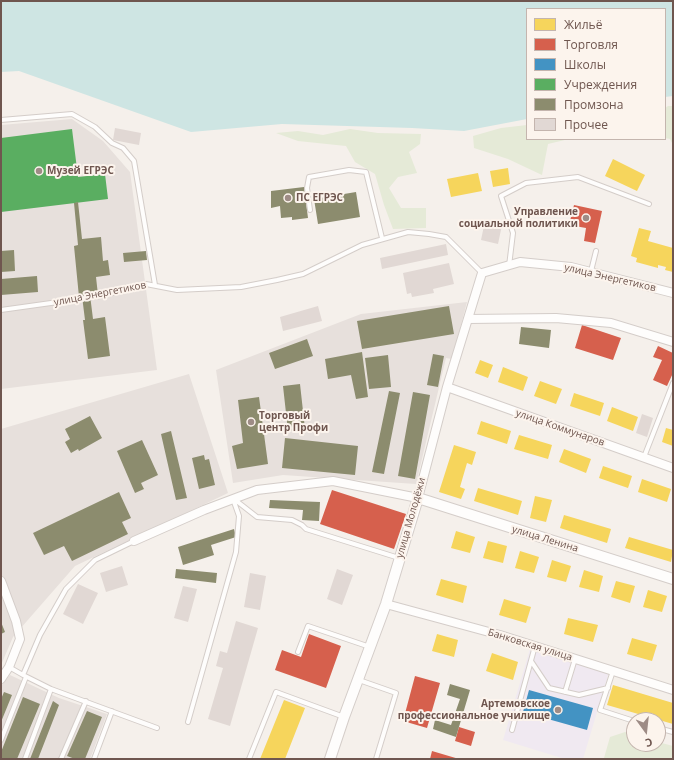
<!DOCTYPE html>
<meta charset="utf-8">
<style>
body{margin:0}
#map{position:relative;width:674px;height:760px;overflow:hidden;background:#f5f0eb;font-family:"Open Sans",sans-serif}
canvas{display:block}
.frame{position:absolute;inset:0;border:2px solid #6f564f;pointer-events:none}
.legend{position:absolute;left:526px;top:8px;width:140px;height:132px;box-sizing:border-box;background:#fcf4ed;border:1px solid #c4b5ae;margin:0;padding:5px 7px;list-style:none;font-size:12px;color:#6f564f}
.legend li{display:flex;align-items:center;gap:8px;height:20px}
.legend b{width:20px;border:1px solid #c4b5ae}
.north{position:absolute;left:626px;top:712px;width:40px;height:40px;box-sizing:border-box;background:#fcf4ed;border:1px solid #c4b5ae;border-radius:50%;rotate:165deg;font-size:11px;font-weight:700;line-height:16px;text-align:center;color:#6f564f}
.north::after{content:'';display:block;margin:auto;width:14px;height:18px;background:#9e8c86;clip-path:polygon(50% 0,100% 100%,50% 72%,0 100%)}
</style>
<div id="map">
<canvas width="674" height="760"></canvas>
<div class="frame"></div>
<ul class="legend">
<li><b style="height:11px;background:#f6d55c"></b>Жильё</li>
<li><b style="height:11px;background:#d6604d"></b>Торговля</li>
<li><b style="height:11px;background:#4393c3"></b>Школы</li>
<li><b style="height:11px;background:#5aae61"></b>Учреждения</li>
<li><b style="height:11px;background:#8c8c6e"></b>Промзона</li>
<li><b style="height:11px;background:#e1d8d4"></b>Прочее</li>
</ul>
<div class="north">С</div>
</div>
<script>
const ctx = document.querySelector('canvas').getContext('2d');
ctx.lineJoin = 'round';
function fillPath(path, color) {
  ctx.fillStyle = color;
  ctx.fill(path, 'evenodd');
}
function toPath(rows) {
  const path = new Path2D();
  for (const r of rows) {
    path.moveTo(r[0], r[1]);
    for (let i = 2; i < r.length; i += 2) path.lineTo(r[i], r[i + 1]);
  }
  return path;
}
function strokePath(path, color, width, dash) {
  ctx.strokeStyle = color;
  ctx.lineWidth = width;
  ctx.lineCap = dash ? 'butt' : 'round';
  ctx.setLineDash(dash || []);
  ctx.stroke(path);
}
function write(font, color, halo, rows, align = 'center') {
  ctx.font = font + ' "Open Sans",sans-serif';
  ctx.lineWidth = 4;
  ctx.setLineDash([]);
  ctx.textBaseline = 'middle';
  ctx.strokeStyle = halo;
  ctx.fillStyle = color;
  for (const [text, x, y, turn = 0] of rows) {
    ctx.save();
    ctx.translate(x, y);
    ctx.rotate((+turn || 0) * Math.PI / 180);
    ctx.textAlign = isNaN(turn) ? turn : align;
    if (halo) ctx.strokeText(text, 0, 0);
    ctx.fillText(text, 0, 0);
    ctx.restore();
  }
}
const industrial = toPath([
 [72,119,103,141,130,172,157,370,1,389,1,125],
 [467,302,452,359,446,358,416,484,283,475,233,483,216,370,361,314],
 [189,374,228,493,75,566,13,637,1,665,1,429],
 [10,675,59,698,107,714,90,759,1,759,1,686]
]);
const education = toPath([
 [530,649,609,672,583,759,565,759,503,740]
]);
const green = toPath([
 [668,106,673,106,673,145,670,139,665,138,665,108],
 [527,125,527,139,569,139,548,144,542,175,508,159,474,148,473,136,501,128],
 [350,129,378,133,421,134,420,144,409,152,417,173,398,177,389,188,401,208,426,208,426,228,393,229,384,205,375,174,355,162,346,146,298,141,276,133,298,131,323,135],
 [625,732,634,735,634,744,658,744,658,742,673,746,673,759,605,759,604,758,610,737]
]);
const water = toPath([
 [1,1,673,1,673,96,665,97,665,9,527,9,527,119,464,131,412,128,282,124,191,132,19,71,1,72]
]);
const homes = toPath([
 [613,159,645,175,637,191,605,176],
 [508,168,510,184,493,187,490,171],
 [478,173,482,191,451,197,447,179],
 [639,228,651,231,648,241,673,248,673,272,665,270,666,267,658,265,658,268,636,262,637,258,631,256],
 [480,360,493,365,488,378,475,373],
 [503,367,528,377,523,391,498,382],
 [540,381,562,389,556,404,534,396],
 [574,393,604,403,600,416,570,406],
 [612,407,638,417,633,431,607,421],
 [481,421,511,431,507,444,477,434],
 [666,428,673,430,673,446,662,442],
 [519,435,552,445,548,459,514,449],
 [454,445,476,452,472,465,467,463,460,487,465,489,461,499,439,492],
 [564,449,591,459,586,473,559,462],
 [603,466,632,476,628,488,599,478],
 [642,479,671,489,667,502,638,492],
 [478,488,522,501,518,515,474,501],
 [535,496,552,500,546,522,530,518],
 [564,515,611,529,607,543,560,528],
 [456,531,475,537,470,553,451,548],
 [629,537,673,550,671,562,625,548],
 [488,541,507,546,503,563,483,558],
 [520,551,539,557,534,573,515,568],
 [552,560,571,566,566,582,547,577],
 [584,570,603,576,599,592,579,587],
 [441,579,467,586,463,603,436,595],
 [616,581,635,586,630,603,611,597],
 [648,590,667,596,662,612,643,607],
 [504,599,531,607,526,623,499,615],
 [568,618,598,625,593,642,564,634],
 [437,634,458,640,454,657,432,651],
 [632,638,657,645,652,661,627,654],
 [492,653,518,662,513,680,486,671],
 [613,685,673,703,673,724,607,705],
 [284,700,305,708,285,759,260,759]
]);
const shops = toPath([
 [574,205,602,211,595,243,584,241,586,228,569,225],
 [582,325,621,338,613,360,575,348],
 [658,346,673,353,673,373,667,386,653,380,662,360,653,357],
 [332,490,406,514,394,549,320,524],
 [309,634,341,646,326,688,275,670,282,650,301,657],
 [415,676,440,683,427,728,403,721],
 [459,727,475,732,471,746,455,741],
 [432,751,459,759,430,759]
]);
const schools = toPath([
 [529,690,593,708,587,730,523,712]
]);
const public = toPath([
 [72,129,78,177,105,174,108,199,1,212,1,138]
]);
const industry = toPath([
 [304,187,308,218,292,220,292,217,281,218,280,206,271,208,271,191],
 [356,192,360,217,318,224,314,199],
 [78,202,82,239,101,237,103,261,108,260,110,275,96,277,98,295,90,295,93,319,105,317,110,356,88,359,83,320,85,320,82,296,79,297,74,246,78,245,74,203],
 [14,250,15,271,1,272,1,251],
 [146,251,147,260,124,262,123,253],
 [37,276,38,292,1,295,1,279],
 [449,306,454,334,362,349,357,321],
 [521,327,551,330,549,348,519,344],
 [307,339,313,356,275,369,269,353],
 [362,352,368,397,356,399,351,375,328,379,325,359],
 [433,354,444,356,438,387,427,385],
 [388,355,391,387,369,389,365,358],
 [300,384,305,429,288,431,283,386],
 [389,391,400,393,384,474,372,472],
 [413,392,430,395,415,479,398,476],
 [259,397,268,464,237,469,232,446,243,443,238,400],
 [90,416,102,438,79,451,78,449,71,453,65,442,70,439,65,429],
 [171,431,187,498,176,500,161,434],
 [285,438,358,446,355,475,282,468],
 [142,440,158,475,141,483,144,489,135,493,117,451],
 [204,455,205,460,209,459,215,485,199,489,192,458],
 [119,492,131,518,122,522,128,534,72,561,64,546,44,555,33,533],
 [270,500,320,502,319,521,302,520,303,510,269,508],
 [234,529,236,537,211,545,214,555,183,565,178,547],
 [176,569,217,573,216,583,175,578],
 [1,622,5,632,1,634],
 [450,684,470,690,456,737,433,729,435,720,451,725,460,699,447,695],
 [4,692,12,695,1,722,1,699],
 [23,697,40,704,17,759,1,759,1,752],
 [53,701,59,705,38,759,30,759],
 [87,711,102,717,85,759,75,759,67,756]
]);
const building = toPath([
 [115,128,141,133,139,145,113,140],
 [485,221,502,225,498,244,481,240],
 [446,244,448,255,382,269,380,258],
 [449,263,454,284,433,289,434,293,412,297,411,293,407,294,403,273],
 [318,306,322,321,283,331,280,317],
 [642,414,653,418,647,437,636,433],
 [122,566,128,585,106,592,100,573],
 [337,569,353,575,342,605,327,599],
 [250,573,266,576,260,610,244,607],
 [78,584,98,593,83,624,63,614],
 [183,586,197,589,188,622,174,618],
 [236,621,258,628,230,726,208,719,223,668,216,666,220,651,227,653]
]);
const service = toPath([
 [1,120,72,114,95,127,112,143,123,148,134,161,155,285],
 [310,210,307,188,309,177,349,170,366,172,382,238],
 [509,266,513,233,501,196,526,183,578,177,649,204],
 [591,271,596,251],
 [1,310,101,296,146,284,177,290,241,287,277,280,303,274,362,245,408,232,429,234,446,237,482,273],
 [644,457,673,383],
 [234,499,257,517,292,520,302,525,306,529,399,558],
 [298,652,308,626,370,647],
 [531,661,549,688,579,695,608,688],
 [9,667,23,675,51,689,157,728],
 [613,671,600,710,634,721],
 [23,675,40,635,66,589,95,560,134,541],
 [359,680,396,693,376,759],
 [565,692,575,659],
 [188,722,236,552,239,516,233,499],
 [658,728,673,732],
 [512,730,535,646],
 [1,740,26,677],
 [25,759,51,689],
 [61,759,86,701],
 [94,759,112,711],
 [249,759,276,692,344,717]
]);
const minor = toPath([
 [468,319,556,318,611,323,673,342],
 [447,387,673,468],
 [134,541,204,510,257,490,333,481,418,498,447,387,482,273,520,262,571,267,673,293],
 [1,581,16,621,20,639,9,667,1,679],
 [386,604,500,635,673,690]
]);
const tertiary = toPath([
 [330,759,344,717,386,604,418,498,673,579]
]);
const markers = [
 [39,171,4,"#9e8c86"],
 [288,198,4,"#9e8c86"],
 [586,218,4,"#9e8c86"],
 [251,422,4,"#9e8c86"],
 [558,710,4,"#9e8c86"]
];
const poiNames = [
 ["Музей ЕГРЭС",47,171],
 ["ПС ЕГРЭС",296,198],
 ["Управление",578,212,"right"],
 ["социальной политики",578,224,"right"],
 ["Торговый",259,416],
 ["центр Профи",259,428],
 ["Артемовское",550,704,"right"],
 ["профессиональное училище",550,716,"right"]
];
const streetNames = [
 ["улица Энергетиков",610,278,13],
 ["улица Энергетиков",100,294,-11],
 ["улица Коммунаров",560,428,19],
 ["улица Молодёжи",411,518,-74],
 ["улица Ленина",545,539,17],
 ["Банковская улица",530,645,17]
];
fillPath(industrial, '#e7e0dc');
fillPath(education, '#f0e9f1');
fillPath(green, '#e5ead7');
fillPath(water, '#cee5e3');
fillPath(homes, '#f6d55c');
fillPath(shops, '#d6604d');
fillPath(schools, '#4393c3');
fillPath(public, '#5aae61');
fillPath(industry, '#8c8c6e');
fillPath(building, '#e1d8d4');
strokePath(service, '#d4cdc9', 6);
strokePath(minor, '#d4cdc9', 10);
strokePath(tertiary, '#d4cdc9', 12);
strokePath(service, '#fefdfc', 4);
strokePath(minor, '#fefdfc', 8);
strokePath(tertiary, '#fefdfc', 10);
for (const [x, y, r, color] of markers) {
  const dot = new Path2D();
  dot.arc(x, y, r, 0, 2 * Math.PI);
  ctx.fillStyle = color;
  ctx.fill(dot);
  strokePath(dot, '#fcf4ed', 1.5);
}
write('bold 10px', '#6f564f', '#fcf4ed', poiNames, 'left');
write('10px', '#6f564f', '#fcf4ed', streetNames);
</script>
